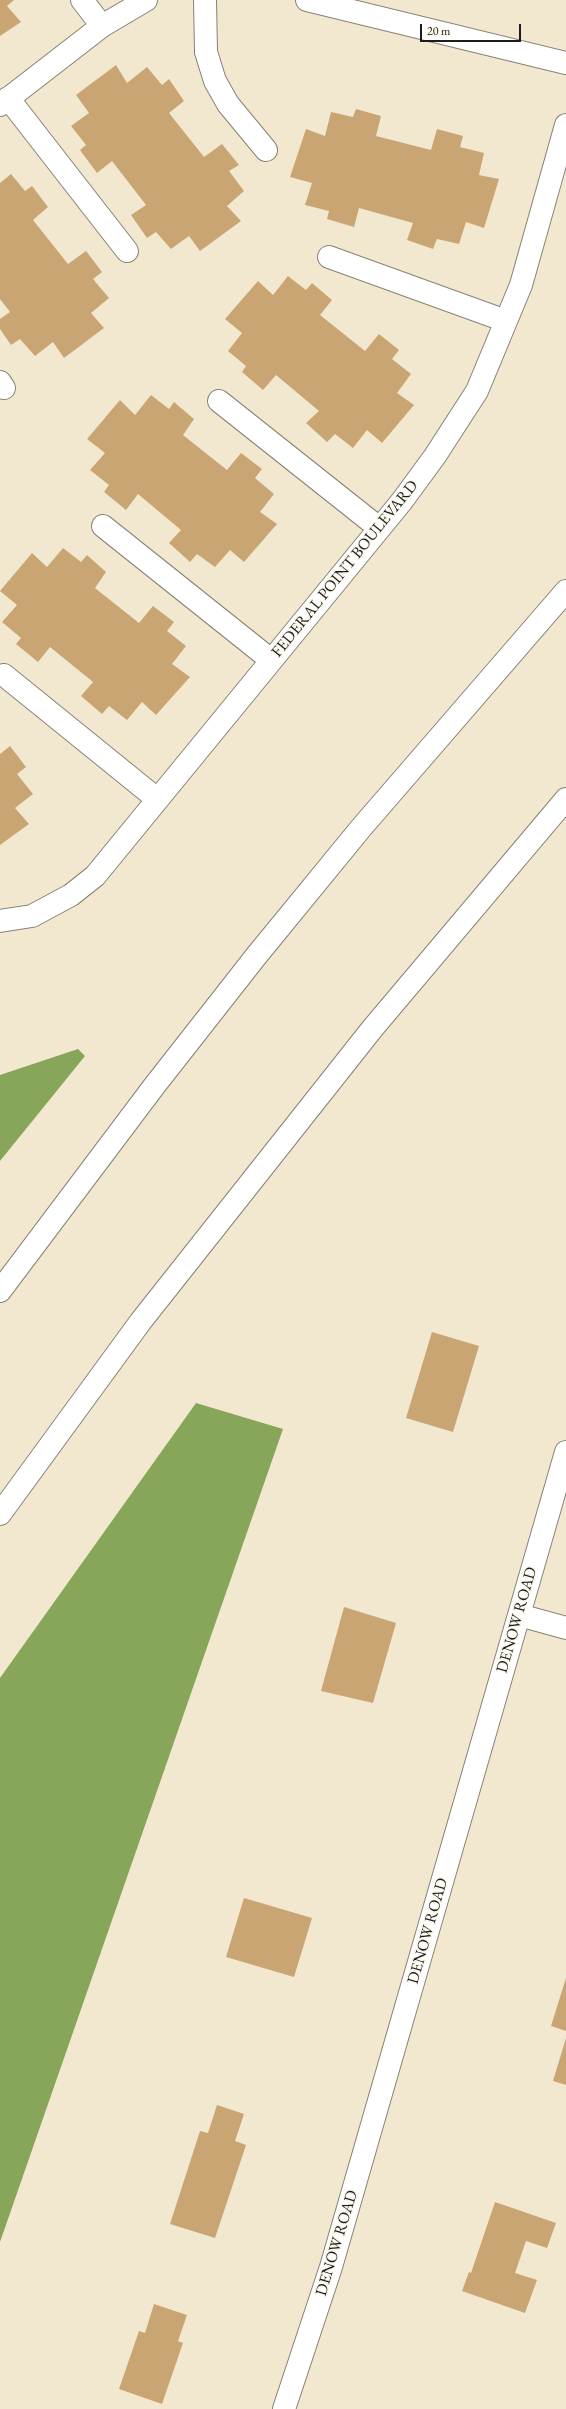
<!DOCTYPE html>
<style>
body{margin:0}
#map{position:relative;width:566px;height:2409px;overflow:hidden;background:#f2e8cf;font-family:"EB Garamond",serif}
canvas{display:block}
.scale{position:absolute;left:420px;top:24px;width:101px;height:18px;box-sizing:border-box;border:2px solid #1c1c1c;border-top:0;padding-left:5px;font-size:12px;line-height:14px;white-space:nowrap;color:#1c1c1c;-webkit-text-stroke:3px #fbf7ec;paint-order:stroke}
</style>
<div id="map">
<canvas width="566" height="2409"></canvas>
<div class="scale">20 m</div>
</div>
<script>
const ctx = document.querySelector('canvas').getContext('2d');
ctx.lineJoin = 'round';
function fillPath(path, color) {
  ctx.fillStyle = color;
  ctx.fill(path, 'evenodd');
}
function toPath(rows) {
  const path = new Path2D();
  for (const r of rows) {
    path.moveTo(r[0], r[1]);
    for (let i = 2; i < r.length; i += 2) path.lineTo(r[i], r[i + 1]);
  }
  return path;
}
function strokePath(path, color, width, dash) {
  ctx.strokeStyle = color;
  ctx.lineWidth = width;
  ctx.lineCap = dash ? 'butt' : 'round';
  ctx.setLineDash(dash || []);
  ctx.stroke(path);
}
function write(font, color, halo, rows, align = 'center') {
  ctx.font = font + ' "EB Garamond",serif';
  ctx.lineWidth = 3;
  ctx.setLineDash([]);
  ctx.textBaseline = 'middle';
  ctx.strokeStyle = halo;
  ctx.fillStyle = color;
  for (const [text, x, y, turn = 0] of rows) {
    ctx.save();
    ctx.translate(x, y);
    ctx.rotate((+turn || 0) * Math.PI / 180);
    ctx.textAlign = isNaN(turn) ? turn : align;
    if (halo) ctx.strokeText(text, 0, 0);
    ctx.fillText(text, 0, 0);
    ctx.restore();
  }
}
const forest = toPath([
 [78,1049,85,1056,0,1161,0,1075],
 [196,1403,283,1429,0,2242,0,1678]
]);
const building = toPath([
 [0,0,14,0,7,6,21,22,0,36],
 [116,65,127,83,147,67,162,85,169,79,184,101,169,113,204,157,222,144,239,165,229,171,244,191,227,206,241,221,200,251,189,236,171,249,156,232,147,238,131,215,146,205,112,161,97,173,80,150,86,145,71,126,89,113,76,95],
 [356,109,381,116,376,136,431,150,437,129,463,136,460,147,484,153,479,175,499,179,484,228,466,222,459,244,437,239,433,249,407,240,413,223,359,208,354,227,327,219,329,211,305,205,312,183,290,177,306,129,325,136,331,112,353,117],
 [11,174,25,191,32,186,48,207,33,220,68,264,86,251,102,272,93,279,109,298,91,313,104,328,64,358,53,342,35,356,20,339,11,345,0,329,0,319,10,312,0,299,0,183],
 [288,276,306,290,312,283,332,300,320,315,365,351,379,334,399,350,392,359,411,374,397,393,414,405,382,443,367,430,353,448,335,434,327,442,306,423,319,411,276,375,263,390,242,372,246,366,228,351,242,333,225,319,258,281,273,295],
 [151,395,169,409,174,402,194,419,183,435,227,470,241,453,262,469,255,478,274,494,260,512,277,524,244,562,230,550,215,567,197,554,190,562,169,543,181,530,138,494,126,510,104,492,109,485,90,470,105,453,87,439,120,400,135,415],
 [63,548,81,562,87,555,106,572,95,588,139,623,153,606,174,622,167,631,186,646,172,664,190,677,156,715,142,702,127,720,109,706,102,714,81,696,93,682,50,647,38,662,16,644,21,638,2,622,17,605,0,591,32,553,47,567],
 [10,746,26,767,17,774,33,794,15,808,29,824,0,845,0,754],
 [432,1332,479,1346,453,1432,406,1418],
 [344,1607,396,1623,373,1703,321,1691],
 [244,1898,312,1918,294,1977,226,1957],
 [566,1978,566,2031,551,2026],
 [566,2038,566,2085,553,2081],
 [217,2105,244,2114,235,2141,246,2145,215,2238,170,2224,200,2131,208,2133],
 [495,2202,556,2223,547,2248,526,2241,515,2273,537,2280,525,2313,462,2291,469,2272,471,2273],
 [154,2304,187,2315,178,2341,183,2343,162,2404,119,2389,139,2331,145,2333]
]);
const minor = toPath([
 [82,0,102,26],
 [205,0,206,52,215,81,228,104,266,150],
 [307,0,566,63],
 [8,98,127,251],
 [0,105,102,26,146,0],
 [329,257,506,321],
 [0,382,4,388],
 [219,401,379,528],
 [103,526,271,660],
 [4,675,157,799],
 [0,921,32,916,71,895,95,876,402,501,435,456,477,391,521,285,566,125],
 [519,1615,566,1628],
 [284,2409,331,2267,566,1452]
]);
const highway = toPath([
 [0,1291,155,1085,257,955,361,828,566,591],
 [0,1514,141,1321,372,1029,566,799]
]);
const streetNames = [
 ["FEDERAL POINT BOULEVARD",345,569,-51],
 ["DENOW ROAD",517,1620,-74],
 ["DENOW ROAD",428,1931,-74],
 ["DENOW ROAD",337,2243,-73]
];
fillPath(forest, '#88a65a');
fillPath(building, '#caa574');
strokePath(minor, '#878276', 24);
strokePath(highway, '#878276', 24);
strokePath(minor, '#fff', 22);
strokePath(highway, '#fff', 22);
write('16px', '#1c1c1c', '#fbf7ec', streetNames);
</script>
